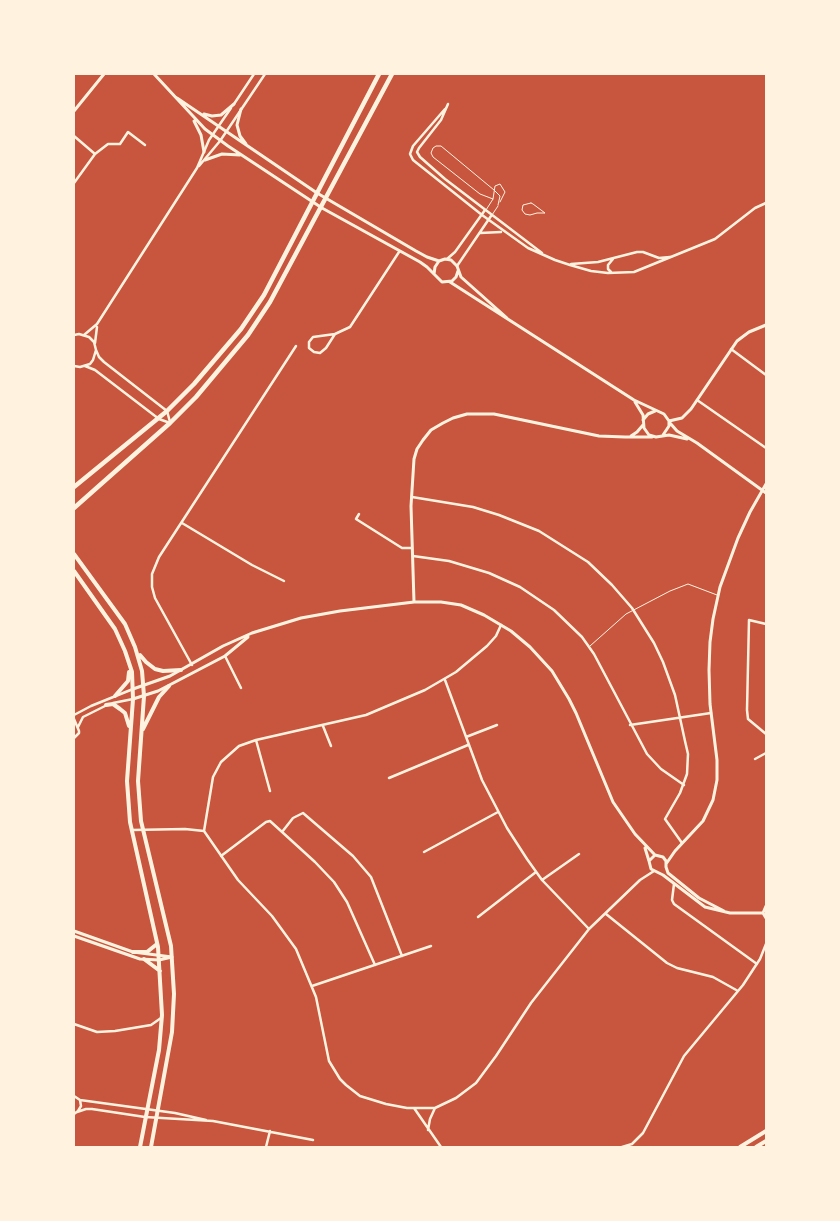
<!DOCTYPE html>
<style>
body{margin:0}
#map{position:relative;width:840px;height:1221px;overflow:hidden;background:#c8553d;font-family:"Exo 2",sans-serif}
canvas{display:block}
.frame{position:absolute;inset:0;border:75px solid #fff3e0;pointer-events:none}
</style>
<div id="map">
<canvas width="840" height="1221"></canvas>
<div class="frame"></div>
</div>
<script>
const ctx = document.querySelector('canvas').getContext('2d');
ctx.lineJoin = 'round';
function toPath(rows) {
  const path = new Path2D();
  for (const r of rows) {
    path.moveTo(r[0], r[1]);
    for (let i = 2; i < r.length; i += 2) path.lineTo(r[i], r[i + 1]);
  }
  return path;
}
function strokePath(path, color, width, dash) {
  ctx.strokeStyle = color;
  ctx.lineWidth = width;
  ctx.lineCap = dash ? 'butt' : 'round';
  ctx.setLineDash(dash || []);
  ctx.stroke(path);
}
const service = toPath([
 [493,199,495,186,500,184,505,192,500,202],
 [531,203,533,204,545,213,537,213,530,215,525,214,522,210,523,205,531,203],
 [486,210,493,199,480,194,433,157,431,153,433,148,436,146,441,146,494,190,500,196,498,205],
 [492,215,498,206],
 [590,646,626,614,670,591,688,584,717,595]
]);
const minor = toPath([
 [234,104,254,74],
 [448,104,441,120,419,148,417,152,420,157,445,179,542,253],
 [445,109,413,146,410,154,413,160,482,215,528,248,555,260,570,265,591,271,608,273,634,272,715,239,755,208,766,203],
 [74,136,95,154],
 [199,166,220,141,265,74],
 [74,183,95,154,108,144,120,144,128,132,145,145],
 [480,233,501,232],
 [447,259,455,252,485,210],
 [571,264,598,262,637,252,643,252,659,258,670,257],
 [457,266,491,216],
 [611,272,608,269,608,265,613,259],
 [335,334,350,327,399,252],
 [335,334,326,348,320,353,314,352,309,348,309,342,313,337,335,334],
 [74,335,79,334,89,337,94,342,96,350,93,360,90,364,80,367,74,366],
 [84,335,97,324,197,168,209,140,231,108],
 [95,343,97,327],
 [731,349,766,375],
 [96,350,99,357,104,362,167,411,170,422],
 [85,366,95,370,159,419,170,423],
 [697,400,766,448],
 [412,497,473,507,499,515,539,531,588,562,612,585,632,608,654,643,663,662,675,695,685,741,688,754,687,774,680,793,665,819,682,843],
 [359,514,356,519,402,548,412,548],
 [182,523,252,565,284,581],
 [413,556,449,561,489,573,520,587,554,610,582,637,594,654,647,754,661,769,684,785],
 [766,624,749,620,747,710,748,719,766,734],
 [225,656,241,688],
 [192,665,155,598,152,587,152,574,159,557,296,346],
 [445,680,482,780,507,828,527,859,542,880,589,929],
 [113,703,133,699],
 [74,715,91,706,133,689],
 [74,719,79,731,79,733,74,738],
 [630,725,711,713],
 [323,726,331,746],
 [78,727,83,717,107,705],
 [466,737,497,725],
 [256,740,270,791],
 [755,759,766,753],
 [389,778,468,745],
 [132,830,185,829,204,831,238,880,272,916,296,949,316,997,329,1061,340,1079,346,1085,360,1096,386,1104,407,1108,435,1108,456,1098,476,1083,496,1056,531,1003,589,929,640,880,654,871],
 [204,831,213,777,221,762,239,746,256,740,366,715,425,690,456,672,487,646,496,636,501,625],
 [282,832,293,818,303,813,353,856,371,877,402,956],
 [424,852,498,812],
 [221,856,266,822,270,821,315,862,334,882,347,902,375,965],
 [542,880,579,854],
 [674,884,672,900,674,904,757,964],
 [606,914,667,963,677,968,713,977,738,991],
 [478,917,536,872],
 [312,986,431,946],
 [74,1024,97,1032,115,1031,151,1025,161,1018],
 [74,1096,80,1100,81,1106,78,1111,74,1114],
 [80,1100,175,1113,206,1120],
 [414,1108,441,1147],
 [77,1112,86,1109,92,1109,145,1117,213,1121,313,1140],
 [428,1130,430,1119,435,1108],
 [266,1147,270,1131],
 [622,1147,632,1144,643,1133,684,1056,743,985,760,959,766,944]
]);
const tertiary = toPath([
 [154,74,205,129,228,146,322,208,420,262,427,267,442,282,452,281,456,277,458,271],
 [177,98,317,193,416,251,427,257,439,261],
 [241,109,237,125,240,136,246,144],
 [74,111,104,74],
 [204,114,212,116,221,115,234,104],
 [194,121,201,135,204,152],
 [205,160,222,154,240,155],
 [434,274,435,267,439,261,445,259,451,260,457,266,461,277,507,318],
 [450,282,634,400,664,414,669,421,669,426,663,435],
 [635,402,643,415,644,428,649,435,656,437,669,435,687,439],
 [643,420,648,414,655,411],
 [669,421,682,418,691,409,737,341,749,332,766,325],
 [670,423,677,431,697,443,766,493],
 [631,436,637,432,643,425],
 [414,602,411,506,414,459,417,449,423,440,431,430,443,423,453,418,467,414,494,414,599,436,625,437,652,437],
 [133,689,170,676,223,646,252,633,301,618,340,611,414,602,441,602,461,605,484,615,511,631,530,647,552,671,569,699,576,713,613,802,635,834,655,855],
 [133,699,158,691,225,656,248,637],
 [645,848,649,861],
 [655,855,649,861,651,869,663,875,705,907,730,913,763,913],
 [655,855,663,857,666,861,666,867,668,873,699,898,724,911],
 [666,864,675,851,703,821,713,800,717,780,717,760,710,704,709,670,710,642,713,619,720,587,738,538,750,512,766,484],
 [763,913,766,906],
 [763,913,766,918],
 [74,931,133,952,172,957],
 [74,936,140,959,159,960,172,957]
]);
const secondary = toPath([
 [74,554,125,624,135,647,142,671,144,696,138,781,141,821,171,946,174,994,172,1032,151,1147],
 [74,571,115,629,125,651,132,672,133,699,127,781,130,822,158,947,162,1015,159,1050,140,1147],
 [140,655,146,662,155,669,163,671,181,670],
 [115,696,128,681,129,672],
 [106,705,113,704,120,709,125,713,129,726],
 [143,729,159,697,169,686],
 [133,952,147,952,157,944],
 [144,959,160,971],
 [740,1147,766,1131],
 [756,1147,766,1141]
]);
const primary = toPath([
 [74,487,167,411,194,384,241,329,264,295,379,74],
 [74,508,170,423,196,397,248,335,270,302,392,74]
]);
strokePath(service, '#fff3e0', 1);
strokePath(minor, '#fff3e0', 2.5);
strokePath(tertiary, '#fff3e0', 3);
strokePath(secondary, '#fff3e0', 4);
strokePath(primary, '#fff3e0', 4.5);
</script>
